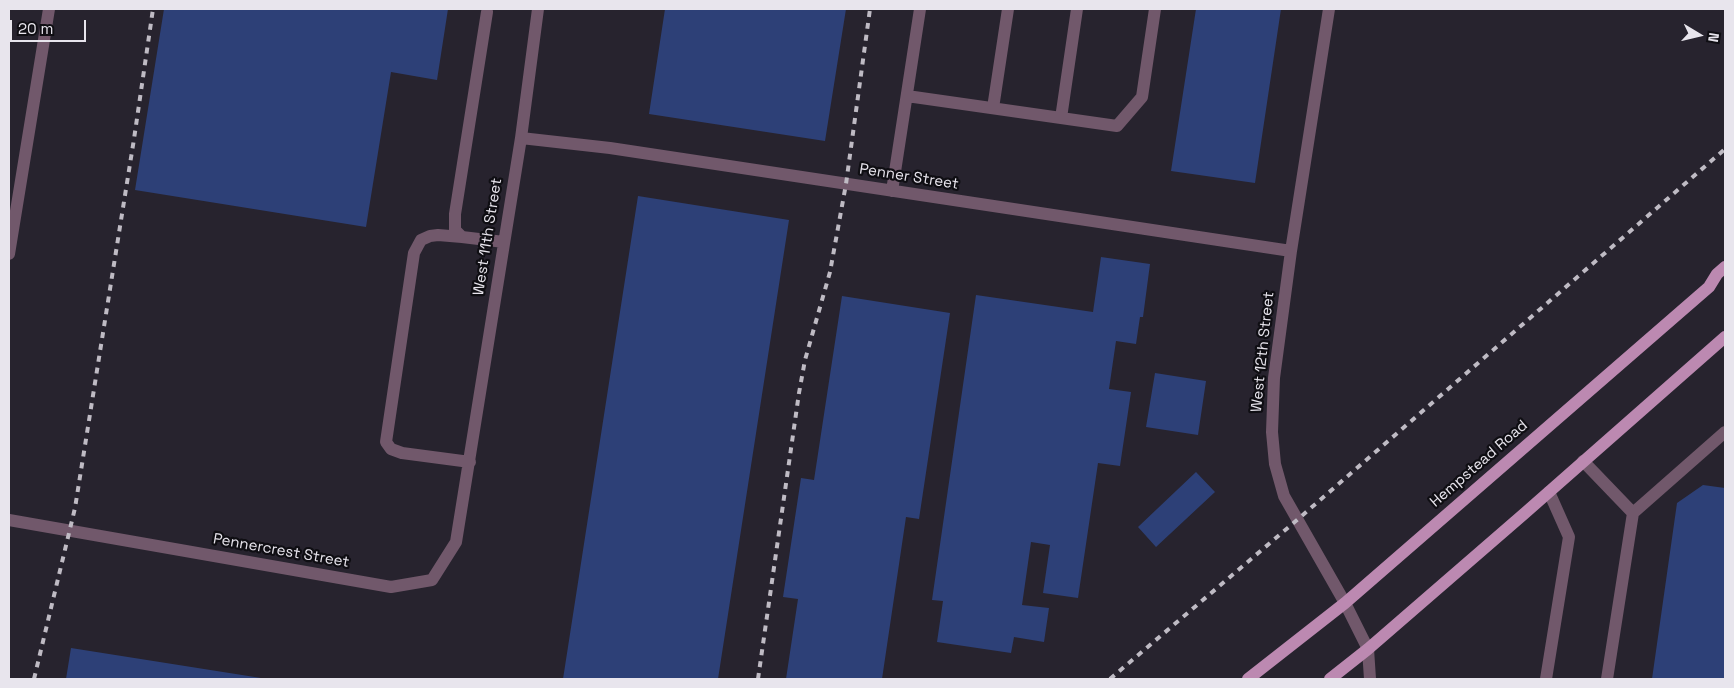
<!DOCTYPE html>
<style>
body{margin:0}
#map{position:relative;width:1734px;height:688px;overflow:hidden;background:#27232e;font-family:"Space Grotesk",sans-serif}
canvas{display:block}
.frame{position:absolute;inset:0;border:10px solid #e8e5ed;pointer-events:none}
.north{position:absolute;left:1674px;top:10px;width:50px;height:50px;-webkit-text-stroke:4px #0f0e13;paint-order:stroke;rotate:99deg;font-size:14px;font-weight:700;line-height:20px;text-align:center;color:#e8e5ed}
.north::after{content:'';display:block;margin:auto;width:18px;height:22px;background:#e8e5ed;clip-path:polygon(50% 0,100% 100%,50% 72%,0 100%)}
.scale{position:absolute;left:10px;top:20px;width:76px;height:22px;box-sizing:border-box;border:2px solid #e8e5ed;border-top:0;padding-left:6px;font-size:15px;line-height:18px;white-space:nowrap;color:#e8e5ed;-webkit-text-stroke:4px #0f0e13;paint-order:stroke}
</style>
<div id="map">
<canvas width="1734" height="688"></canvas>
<div class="frame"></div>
<div class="north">N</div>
<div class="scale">20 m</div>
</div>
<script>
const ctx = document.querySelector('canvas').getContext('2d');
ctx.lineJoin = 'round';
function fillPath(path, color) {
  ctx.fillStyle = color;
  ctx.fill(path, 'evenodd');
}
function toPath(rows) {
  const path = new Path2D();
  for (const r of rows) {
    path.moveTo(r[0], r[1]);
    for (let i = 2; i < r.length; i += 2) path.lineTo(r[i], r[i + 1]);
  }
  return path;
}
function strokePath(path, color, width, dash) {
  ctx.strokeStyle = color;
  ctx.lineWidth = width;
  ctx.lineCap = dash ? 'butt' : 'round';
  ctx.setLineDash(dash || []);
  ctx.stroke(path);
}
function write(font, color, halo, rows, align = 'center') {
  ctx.font = font + ' "Space Grotesk",sans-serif';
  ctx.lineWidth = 4.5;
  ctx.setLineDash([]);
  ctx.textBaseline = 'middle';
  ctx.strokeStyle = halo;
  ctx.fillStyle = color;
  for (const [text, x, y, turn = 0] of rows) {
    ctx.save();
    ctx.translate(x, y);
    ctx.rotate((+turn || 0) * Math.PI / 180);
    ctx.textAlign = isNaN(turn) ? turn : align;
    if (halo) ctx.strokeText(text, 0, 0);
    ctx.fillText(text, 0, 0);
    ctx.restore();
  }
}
const building = toPath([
 [164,9,448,9,437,80,391,72,366,227,135,190],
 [665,9,846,9,825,141,649,114],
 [1196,9,1281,9,1255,183,1171,171],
 [638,196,789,220,718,679,563,679],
 [1101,257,1150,264,1143,317,1140,317,1136,344,1116,341,1109,389,1131,392,1120,466,1098,463,1078,598,1043,593,1050,545,1031,542,1022,605,1049,608,1044,642,1014,637,1011,653,937,642,943,601,932,600,976,295,1093,312],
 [842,296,950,313,919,519,906,517,882,679,786,679,798,599,783,597,801,478,814,480],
 [1155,373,1206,381,1198,435,1146,427],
 [1196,472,1215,492,1156,547,1138,527],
 [1703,485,1725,488,1725,679,1652,679,1677,503],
 [71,648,261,678,261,679,66,679]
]);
const minor = toPath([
 [1329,9,1291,251,1274,378,1272,432,1275,464,1284,496,1345,603,1368,649,1370,679],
 [487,12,455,214,455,230,462,237,504,242],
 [907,96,1117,126,1142,97,1155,9],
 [993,108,1008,9],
 [1061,118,1077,9],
 [521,138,610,148,1291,251],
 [892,191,920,9],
 [462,237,438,235,430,236,421,240,414,253,386,442,391,449,402,453,470,462],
 [9,254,49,9],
 [1583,461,1633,513],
 [9,520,391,587,432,580,456,542,521,138,538,9],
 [1546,679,1569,537,1549,492],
 [1607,679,1633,513,1725,432]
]);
const major = toPath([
 [1248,679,1345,603,1709,287,1717,274,1725,267],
 [1330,679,1368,649,1525,513,1725,337]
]);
const rail = toPath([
 [34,679,75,508,134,139,153,9],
 [758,679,799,393,805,360,830,272,846,184,870,9],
 [1110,679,1297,520,1725,149]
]);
const streetNames = [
 ["Penner Street",909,177,9],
 ["West 11th Street",488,237,-81],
 ["West 12th Street",1263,352,-84],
 ["Hempstead Road",1479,464,-41],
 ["Pennercrest Street",281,551,10]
];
fillPath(building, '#2d4077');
strokePath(minor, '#71586b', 12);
strokePath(major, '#bc89b1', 12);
strokePath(rail, '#bfbbc4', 4, [6, 6]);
write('15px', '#e8e5ed', '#0f0e13', streetNames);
</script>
